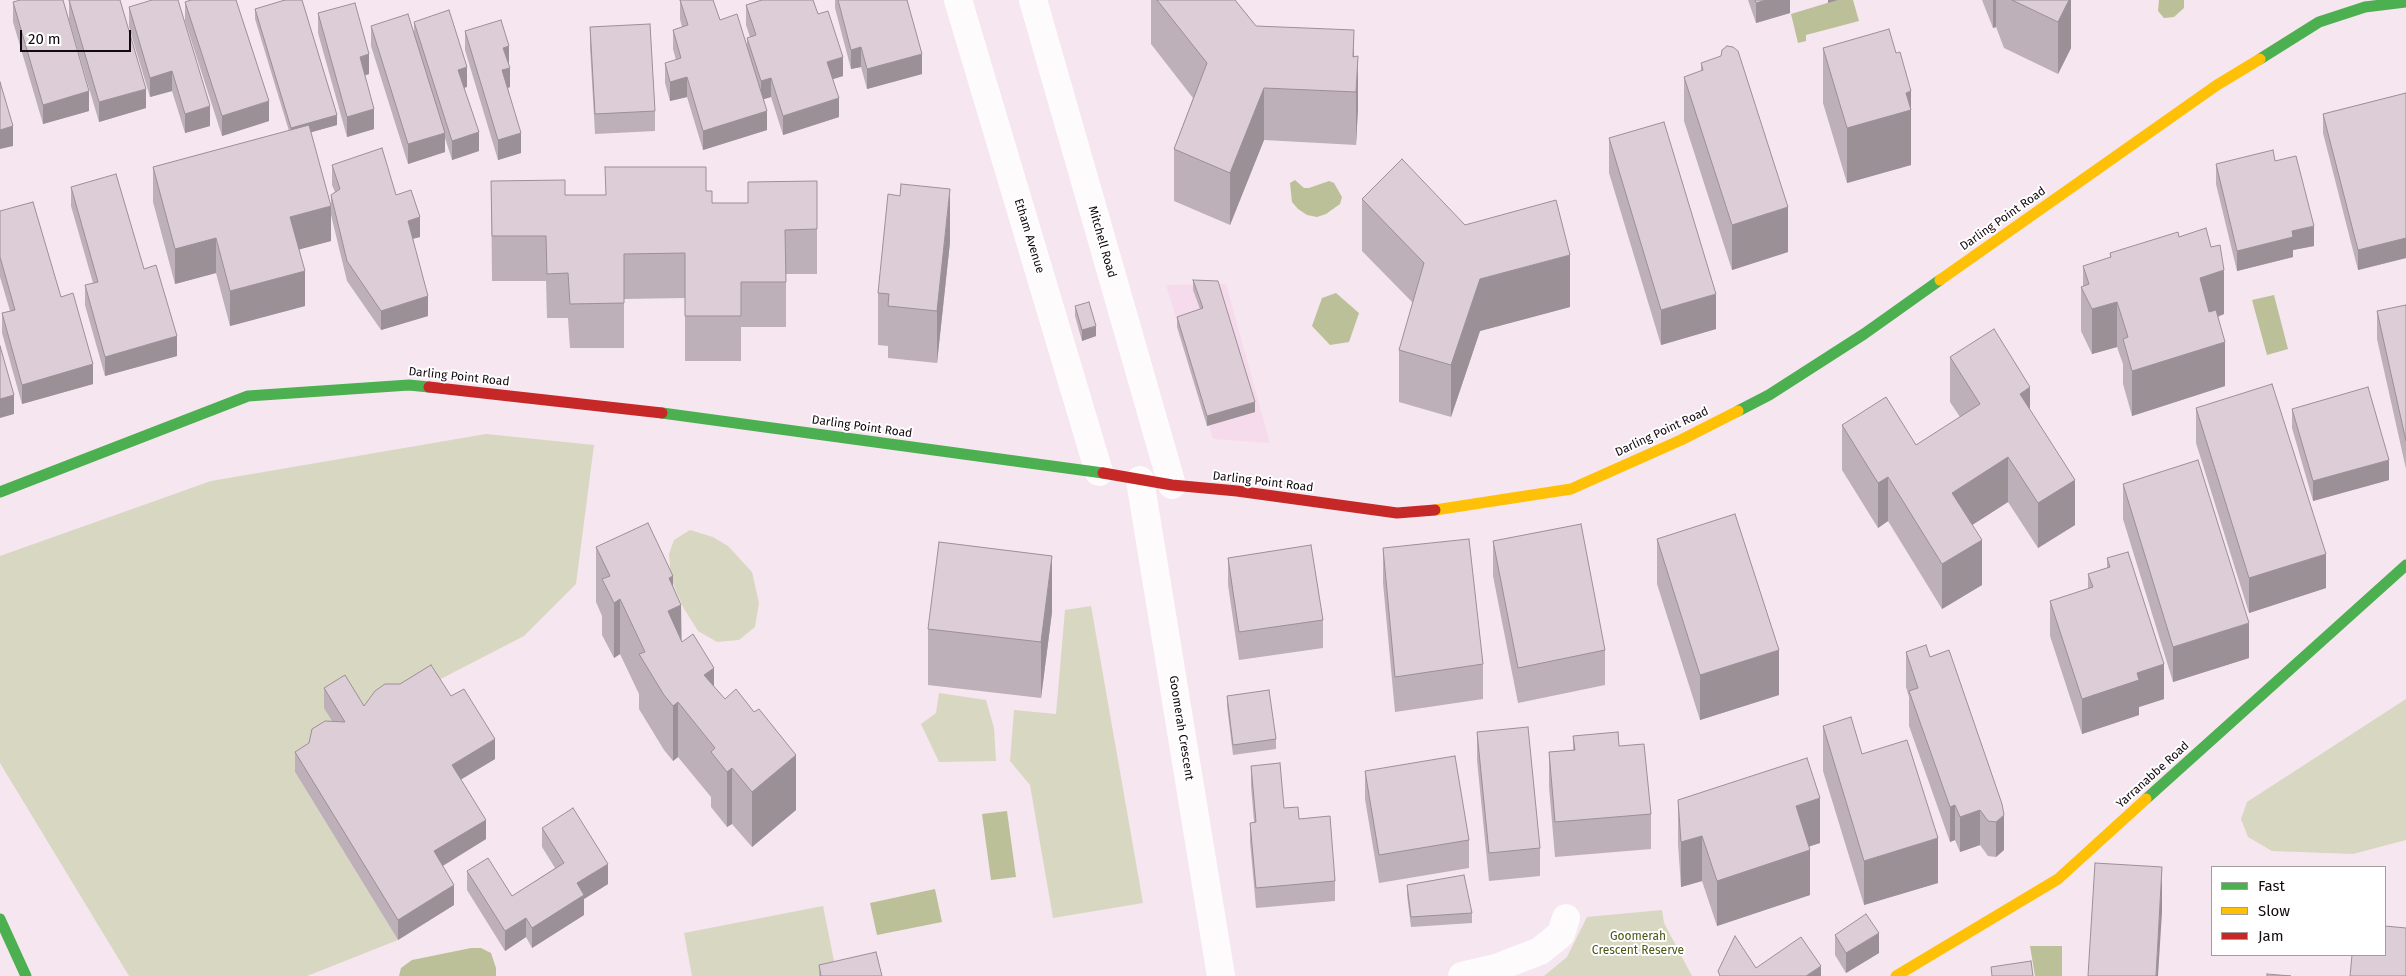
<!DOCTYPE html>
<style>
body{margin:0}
#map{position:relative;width:2406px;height:976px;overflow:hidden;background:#f6e6f0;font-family:"Fira Sans",sans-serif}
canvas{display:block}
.legend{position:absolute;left:2211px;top:866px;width:175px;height:90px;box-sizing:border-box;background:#fff;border:1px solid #a09d9f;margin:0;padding:6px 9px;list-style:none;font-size:15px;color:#12090f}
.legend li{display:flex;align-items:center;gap:10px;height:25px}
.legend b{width:25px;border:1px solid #a09d9f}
.scale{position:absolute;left:20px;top:30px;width:111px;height:22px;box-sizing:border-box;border:2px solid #12090f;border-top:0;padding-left:6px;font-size:15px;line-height:18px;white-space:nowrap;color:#12090f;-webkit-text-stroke:4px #fff;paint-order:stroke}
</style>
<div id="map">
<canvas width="2406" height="976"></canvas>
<ul class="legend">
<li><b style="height:6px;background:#4caf50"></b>Fast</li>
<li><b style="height:6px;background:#ffc107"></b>Slow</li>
<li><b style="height:6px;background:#c62828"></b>Jam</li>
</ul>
<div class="scale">20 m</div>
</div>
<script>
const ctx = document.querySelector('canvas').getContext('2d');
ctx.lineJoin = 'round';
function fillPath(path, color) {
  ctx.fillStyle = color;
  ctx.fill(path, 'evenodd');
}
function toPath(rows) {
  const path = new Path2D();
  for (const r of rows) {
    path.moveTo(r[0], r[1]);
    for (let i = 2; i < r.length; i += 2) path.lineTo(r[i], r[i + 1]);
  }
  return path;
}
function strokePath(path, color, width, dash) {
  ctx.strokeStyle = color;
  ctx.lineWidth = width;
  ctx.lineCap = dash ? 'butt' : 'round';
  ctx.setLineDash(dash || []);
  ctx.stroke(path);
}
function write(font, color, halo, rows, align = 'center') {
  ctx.font = font + ' "Fira Sans",sans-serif';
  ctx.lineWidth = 4;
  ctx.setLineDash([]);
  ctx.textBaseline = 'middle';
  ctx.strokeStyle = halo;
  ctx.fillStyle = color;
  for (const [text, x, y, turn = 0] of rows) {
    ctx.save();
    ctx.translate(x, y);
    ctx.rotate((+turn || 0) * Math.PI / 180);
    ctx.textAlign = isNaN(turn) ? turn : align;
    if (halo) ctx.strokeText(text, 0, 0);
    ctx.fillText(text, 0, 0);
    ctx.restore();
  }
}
const built = toPath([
 [1226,284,1270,443,1213,439,1166,285]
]);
const green = toPath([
 [486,434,594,445,576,584,524,636,431,684,295,772,398,940,307,976,129,976,0,763,0,556,211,481],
 [690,530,713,537,728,546,752,572,759,603,755,627,739,640,717,642,698,631,683,607,671,579,669,554,674,540],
 [1091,606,1143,903,1053,918,1030,785,1010,761,1014,710,1056,714,1065,610],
 [939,693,986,700,994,728,996,761,939,762,921,724,936,713],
 [2406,699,2406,840,2353,854,2272,851,2248,837,2241,819,2247,802],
 [823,906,837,976,692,976,684,933],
 [1662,910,1664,923,1692,976,1544,976,1567,957,1587,917]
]);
const water = toPath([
 [1837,0,1853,0,1859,21,1806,35,1806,41,1798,43,1791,14],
 [2159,0,2184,0,2184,8,2174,17,2164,18,2158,11],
 [1295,180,1304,188,1309,188,1329,181,1334,183,1342,197,1340,204,1326,214,1317,217,1307,215,1298,209,1292,202,1290,183],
 [1336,293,1359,313,1349,342,1330,345,1312,326,1322,298],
 [2274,295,2288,349,2267,355,2252,300],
 [1007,811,1016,877,991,880,982,814],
 [935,889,942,922,877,935,870,903],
 [2030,946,2062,946,2062,976,2035,976],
 [471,948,481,948,491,953,496,968,496,976,399,976,401,968,412,960]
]);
const street = toPath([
 [958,0,1099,472],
 [1033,0,1172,485],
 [1140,480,1221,976],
 [1462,976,1496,968,1540,951,1561,934,1566,918]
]);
const fast = toPath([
 [2260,59,2319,22,2365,7,2406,2],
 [1738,411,1769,395,1864,334,1940,280],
 [662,413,1103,473],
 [0,492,248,396,409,385,429,387],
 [2146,799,2406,565],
 [0,919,26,976]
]);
const slow = toPath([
 [1940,280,2217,85,2260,59],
 [1435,510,1571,489,1681,440,1738,411],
 [1896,976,2058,879,2146,799]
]);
const jam = toPath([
 [429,387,662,413],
 [1103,473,1172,485,1237,491,1397,513,1435,510]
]);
const wall = toPath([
 [69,0,146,108,99,122,69,20],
 [680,0,720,20,747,45,747,38,750,37,746,25,746,5,818,14,843,76,833,79,839,117,783,135,771,97,764,99,767,130,703,150,687,97,670,101,665,83,665,63,676,60,673,49,673,30,682,27,680,19],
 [835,0,907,0,922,74,867,89,861,67,851,69,835,8],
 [1151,0,1235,0,1256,26,1354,57,1358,108,1356,145,1264,140,1230,225,1174,201,1174,149,1193,98,1151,44],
 [1748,0,1790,0,1790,13,1756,23],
 [1982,0,2071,0,2071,48,2058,74,2004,48,1996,27,1993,28],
 [13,2,89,111,43,124,13,22],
 [185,2,269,121,222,136,185,21],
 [129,7,210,126,185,133,172,91,150,97,129,27],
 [255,9,337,125,311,132,331,241,299,249,305,306,230,326,216,273,175,284,153,202,153,167,289,131,255,19],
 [318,13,369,74,365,75,374,129,347,137,318,33],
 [414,22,467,87,464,87,479,151,452,160,445,138,445,152,408,164,371,46,371,26,414,33],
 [590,27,655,111,655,131,595,134,590,47],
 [465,31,509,65,510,87,508,88,521,153,498,160,465,50],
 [1823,48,1896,53,1911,91,1911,165,1847,183,1823,103],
 [1701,63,1788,252,1732,270,1684,121,1684,77,1701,71],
 [2406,93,2406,258,2358,270,2323,133,2323,114],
 [1609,138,1716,329,1661,345,1609,173],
 [2275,161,2314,246,2293,250,2293,257,2237,271,2216,184,2216,164],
 [332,165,396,195,420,237,412,239,428,316,381,330,347,281,331,215,331,195,335,192,332,185],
 [491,181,565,195,605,195,706,191,712,203,817,229,817,274,786,274,786,327,741,327,741,361,685,361,685,298,624,299,624,348,570,348,568,318,547,318,546,281,492,281],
 [71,187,144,269,177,356,105,376,85,305,85,285,93,283,71,206],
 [1362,199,1465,225,1570,307,1480,331,1451,417,1399,402,1399,350,1413,303,1362,251],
 [0,211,61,297,93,384,22,404,2,333,2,313,10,311,0,277],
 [2179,237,2224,314,2218,317,2225,386,2132,416,2123,384,2123,364,2117,347,2092,354,2081,331,2081,287,2083,286,2083,266,2110,258,2110,253],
 [950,242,937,363,888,358,888,346,878,345,878,293],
 [1193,280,1255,412,1207,426,1177,327,1177,317,1200,309,1193,290],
 [2406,305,2406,469,2377,339,2377,311],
 [1075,306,1096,336,1082,341,1075,316],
 [1950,357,2030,410,2075,525,2038,548,2008,502,1972,525,1982,585,1942,609,1888,521,1878,528,1842,470,1842,425,1916,445,1960,417,1950,402],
 [2196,408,2326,588,2249,613,2196,443],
 [2292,409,2389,480,2313,501,2292,428],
 [2123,484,2249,658,2173,682,2123,519],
 [1657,539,1779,695,1700,720,1657,584],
 [1493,541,1605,650,1605,685,1518,703,1493,576],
 [596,547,673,586,681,605,682,642,714,687,796,810,752,847,732,824,727,827,711,807,711,797,678,757,673,761,664,750,639,709,639,694,620,654,614,658,602,635,602,616,596,602],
 [1383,548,1483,664,1483,699,1395,712,1383,583],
 [1228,558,1323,620,1323,648,1239,660,1228,585],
 [2107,558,2164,699,2139,707,2139,715,2082,734,2050,636,2050,601,2088,589,2088,574,2107,568],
 [1052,612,1041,698,928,685,928,629],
 [1949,650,2004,850,1996,857,1988,856,1980,845,1960,852,1955,840,1950,842,1909,726,1909,697,1906,687,1906,652,1930,657],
 [324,688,364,706,451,696,495,759,461,779,486,839,443,866,454,905,398,940,295,772,295,752,309,743,332,721,324,708],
 [1227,696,1276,739,1276,749,1233,755,1227,706],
 [1823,726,1862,754,1938,883,1864,905,1823,771],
 [1477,732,1540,848,1540,876,1489,881,1477,760],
 [1573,736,1619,746,1651,814,1651,849,1555,857,1549,787,1549,752,1573,750],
 [1251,766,1284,808,1299,819,1335,881,1335,901,1256,908,1250,842,1250,823,1254,822,1251,786],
 [1365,771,1469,840,1469,868,1379,883,1365,799],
 [1678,800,1820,843,1809,846,1810,895,1717,926,1702,881,1681,887,1678,844],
 [542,828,608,884,584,899,584,915,532,948,526,937,505,951,467,890,467,871,512,896,555,868,542,847],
 [1407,885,1472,913,1472,923,1411,927,1407,895],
 [1835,935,1879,953,1846,973,1835,955],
 [819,965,882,976,819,976]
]);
const shadedWall = toPath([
 [1766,0,1790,0,1790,13,1756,23,1756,3],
 [1828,0,1838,0,1828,3],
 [1993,0,1996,0,1996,27,1993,28],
 [2068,0,2071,0,2071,48,2058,74,2058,22],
 [1354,30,1354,82,1353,57],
 [509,46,509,66,503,48],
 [861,47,861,67,851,69,851,50],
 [369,54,369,74,360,77,360,57],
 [922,54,922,74,867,89,867,69],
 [1358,56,1358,108,1356,145,1356,92],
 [843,57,843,76,827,81,827,62],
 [467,67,467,87,458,90,458,70],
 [510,68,510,87,502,90,502,70],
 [172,71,172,91,150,97,150,78],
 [687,77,687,97,670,101,670,82],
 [771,78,771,97,761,100,761,81],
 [1264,88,1264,140,1230,225,1230,173],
 [146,89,146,108,99,122,99,102],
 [89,91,89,111,43,124,43,105],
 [1911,91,1911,165,1847,183,1847,128,1906,93],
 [839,98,839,117,783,135,783,116],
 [269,101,269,121,222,136,222,116],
 [210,106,210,126,185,133,185,114],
 [374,109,374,129,347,137,347,117],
 [767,111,767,130,703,150,703,131],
 [337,115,337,125,291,138,291,128],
 [13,126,13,146,0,149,0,130],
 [479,132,479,151,452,160,452,141],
 [445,133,445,152,408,164,408,144],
 [521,133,521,153,498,160,498,140],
 [950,189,950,242,937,363,937,311],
 [331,206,331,241,290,252,290,217],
 [1788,207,1788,252,1732,270,1732,225],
 [420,217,420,237,408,240,408,221],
 [2314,226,2314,246,2293,250,2293,257,2237,271,2237,251,2292,231],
 [216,238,216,273,175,284,175,249],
 [2406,238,2406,258,2358,270,2358,250],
 [1570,255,1570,307,1480,331,1451,417,1451,365,1480,279],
 [2224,270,2224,314,2200,323,2200,278],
 [305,271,305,306,230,326,230,291],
 [1716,294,1716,329,1661,345,1661,310],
 [428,296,428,316,381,330,381,311],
 [2117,302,2117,347,2092,354,2092,309],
 [1096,326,1096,336,1082,341,1082,330],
 [177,336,177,356,105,376,105,357],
 [2225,342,2225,386,2132,416,2132,371],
 [93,364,93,384,22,404,22,385],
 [2030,387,2030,432,2020,394],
 [14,395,14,414,0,418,0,399],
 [1255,402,1255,412,1207,426,1207,416],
 [2008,457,2008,502,1952,538,1952,493],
 [2389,460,2389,480,2313,501,2313,481],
 [1888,477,1888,521,1878,528,1878,483],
 [2075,480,2075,525,2038,548,2038,503],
 [1982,540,1982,585,1942,609,1942,564],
 [2326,554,2326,588,2249,613,2249,578],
 [1052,556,1052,612,1041,698,1041,642],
 [673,576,673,609,681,605,681,660,668,611,669,578],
 [620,599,620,654,614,658,614,603],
 [2249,623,2249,658,2173,682,2173,647],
 [1779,650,1779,695,1700,720,1700,675],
 [2164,664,2164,699,2139,707,2139,715,2082,734,2082,699,2137,673],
 [714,668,714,724,704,675],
 [678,702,678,757,673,761,673,706],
 [495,739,495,759,452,785,452,765],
 [796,755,796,810,752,847,752,792],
 [732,768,732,824,727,827,727,772],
 [1820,798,1820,843,1796,851,1796,806],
 [1955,805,1955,840,1950,842,1950,807],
 [1980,810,1980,845,1960,852,1960,817],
 [2004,815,2004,850,1996,857,1996,822],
 [486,820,486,839,434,871,434,851],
 [1702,836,1702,881,1681,887,1681,842],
 [1938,838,1938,883,1864,905,1864,861],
 [1810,850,1810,895,1717,926,1717,881],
 [608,864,608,884,584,899,584,915,532,948,532,928,577,883],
 [2162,867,2162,912,2158,976,2156,976],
 [454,885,454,905,398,940,398,920],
 [526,918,526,937,505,951,505,931],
 [1879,933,1879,953,1846,973,1846,953],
 [1821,966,1821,976,1806,976]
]);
const building = toPath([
 [20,0,63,0,89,91,43,105,13,2,20,0],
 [69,0,120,0,146,89,99,102,69,0],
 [152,0,178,0,210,106,185,114,172,71,150,78,129,7,152,0],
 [191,0,236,0,269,101,222,116,185,2,191,0],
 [285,0,302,0,337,115,291,128,255,9,285,0],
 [680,0,713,0,720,20,737,14,767,111,703,131,687,77,670,82,665,63,681,58,673,30,688,25,680,0],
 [762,0,813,0,818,14,828,11,843,57,827,62,839,98,783,116,771,78,761,81,747,38,756,35,746,5,762,0],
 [838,0,907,0,922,54,867,69,861,47,851,50,838,0],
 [1157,0,1235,0,1256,26,1354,30,1353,57,1358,56,1356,92,1264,88,1230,173,1174,149,1207,63,1157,0],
 [1755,0,1766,0,1756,3,1755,0],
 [2012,0,2069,0,2058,22,2012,0],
 [355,3,369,54,360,57,374,109,347,117,318,13,355,3],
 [449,10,467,67,458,70,479,132,452,141,414,22,449,10],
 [408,14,445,133,408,144,371,26,408,14],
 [501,20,509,46,503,48,510,68,502,70,521,133,498,140,465,31,501,20],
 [650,24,655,111,595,114,590,27,650,24],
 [1889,29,1896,53,1900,52,1911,91,1906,93,1911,110,1847,128,1823,48,1889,29],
 [1727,46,1733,47,1738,51,1788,207,1732,225,1684,77,1703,70,1701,63,1721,56,1722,50,1727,46],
 [0,82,13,126,0,130,0,82],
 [2406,93,2406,238,2358,250,2323,114,2406,93],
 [1664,122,1716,294,1661,310,1609,138,1664,122],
 [309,125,331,206,290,217,305,271,230,291,216,238,175,249,153,167,309,125],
 [382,148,396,195,411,190,420,217,408,221,428,296,381,311,347,261,331,195,340,189,332,165,382,148],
 [2273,150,2275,161,2296,156,2314,226,2292,231,2293,237,2237,251,2216,164,2273,150],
 [1402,159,1465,225,1556,200,1570,255,1480,279,1451,365,1399,350,1424,263,1362,199,1402,159],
 [605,167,706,167,706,191,712,191,712,203,748,203,748,182,817,181,817,229,785,230,786,282,741,282,741,316,685,316,685,253,624,254,624,303,570,304,568,273,547,274,546,236,492,236,491,181,565,180,565,195,606,195,605,167],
 [116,174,144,269,156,265,177,336,105,357,85,285,98,282,71,187,116,174],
 [901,184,950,189,937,311,888,306,889,294,878,293,888,194,900,196,901,184],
 [33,202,61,297,73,293,93,364,22,385,2,313,15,310,0,257,0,211,33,202],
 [2206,228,2211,247,2220,245,2224,270,2200,278,2209,312,2216,310,2225,342,2132,371,2123,339,2128,337,2117,302,2092,309,2081,287,2089,284,2083,266,2111,257,2110,253,2178,232,2179,237,2206,228],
 [1193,280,1218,281,1255,402,1207,416,1177,317,1203,308,1193,280],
 [1089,302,1096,326,1082,330,1075,306,1089,302],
 [2406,305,2406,441,2377,311,2406,305],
 [1994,329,2030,387,2020,394,2075,480,2038,503,2008,457,1952,493,1982,540,1942,564,1888,477,1878,483,1842,425,1886,397,1916,445,1980,404,1950,357,1994,329],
 [0,346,14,395,0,399,0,346],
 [2272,384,2326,554,2249,578,2196,408,2272,384],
 [2368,387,2389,460,2313,481,2292,409,2368,387],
 [2198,460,2249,623,2173,647,2123,484,2198,460],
 [1735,514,1779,650,1700,675,1657,539,1735,514],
 [648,523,673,576,669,578,681,605,668,611,682,642,693,634,714,668,704,675,725,699,736,689,754,712,759,709,796,755,752,792,732,768,727,772,711,752,715,748,678,702,673,706,664,695,639,654,645,652,620,599,614,603,602,579,610,576,596,547,648,523],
 [1581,524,1605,650,1518,668,1493,541,1581,524],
 [1469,539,1483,664,1395,677,1383,548,1469,539],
 [939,542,1052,556,1041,642,928,629,939,542],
 [1311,545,1323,620,1239,632,1228,558,1311,545],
 [2128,552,2164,664,2137,673,2139,680,2082,699,2050,601,2093,587,2088,574,2110,567,2107,558,2128,552],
 [1926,645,1930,657,1949,650,2002,804,2004,815,1996,822,1988,821,1980,810,1960,817,1955,805,1950,807,1909,691,1918,688,1906,652,1926,645],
 [431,665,451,696,464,689,495,739,452,765,486,820,434,851,454,885,398,920,295,752,309,743,312,729,325,721,345,722,324,688,345,675,364,706,375,691,385,684,400,684,431,665],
 [1269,690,1276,739,1233,745,1227,696,1269,690],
 [1851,717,1862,754,1907,740,1938,838,1864,861,1823,726,1851,717],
 [1528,727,1540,848,1489,853,1477,732,1528,727],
 [1618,732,1619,746,1644,744,1651,814,1555,822,1549,752,1575,750,1573,736,1618,732],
 [1455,756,1469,840,1379,855,1365,771,1455,756],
 [1807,758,1820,798,1796,806,1810,850,1717,881,1702,836,1681,842,1678,800,1807,758],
 [1280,763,1284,808,1298,807,1299,819,1330,816,1335,881,1256,888,1250,823,1256,822,1251,766,1280,763],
 [573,808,608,864,577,883,584,895,532,928,526,918,505,931,467,871,488,858,512,896,564,863,542,828,573,808],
 [2095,863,2162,867,2156,976,2088,976,2095,863],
 [1464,875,1472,913,1411,917,1407,885,1464,875],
 [1866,914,1879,933,1846,953,1835,935,1866,914],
 [2385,926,2406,928,2406,976,2350,976,2352,955,2385,955,2385,926],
 [1735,936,1756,968,1801,937,1821,966,1806,976,1720,976,1718,971,1735,936],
 [876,952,882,976,821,976,819,965,876,952],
 [2031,961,2033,976,1992,976,1991,967,2031,961],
 [2267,974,2291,976,2267,976,2267,974]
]);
const streetNames = [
 ["Darling Point Road",2003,219,-35],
 ["Etham Avenue",1029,236,73],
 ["Mitchell Road",1102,242,74],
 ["Darling Point Road",459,377,6],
 ["Darling Point Road",862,427,8],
 ["Darling Point Road",1662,432,-25],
 ["Darling Point Road",1263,482,7],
 ["Goomerah Crescent",1181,728,81],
 ["Yarranabbe Road",2153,775,-42]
];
const parkNames = [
 ["Goomerah",1638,937],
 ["Crescent Reserve",1638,951]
];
fillPath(built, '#f5dbec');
fillPath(green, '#d8d7c1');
fillPath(water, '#bbc098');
strokePath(street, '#fefbfd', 28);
strokePath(fast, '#4caf50', 11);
strokePath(slow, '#ffc107', 11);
strokePath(jam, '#c62828', 11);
fillPath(wall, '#beb0b9');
fillPath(shadedWall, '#9b9096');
fillPath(building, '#ddcdd7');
strokePath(building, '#9b9096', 1);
write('12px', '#12090f', '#fff', streetNames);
write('12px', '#4d5715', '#fff', parkNames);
</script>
